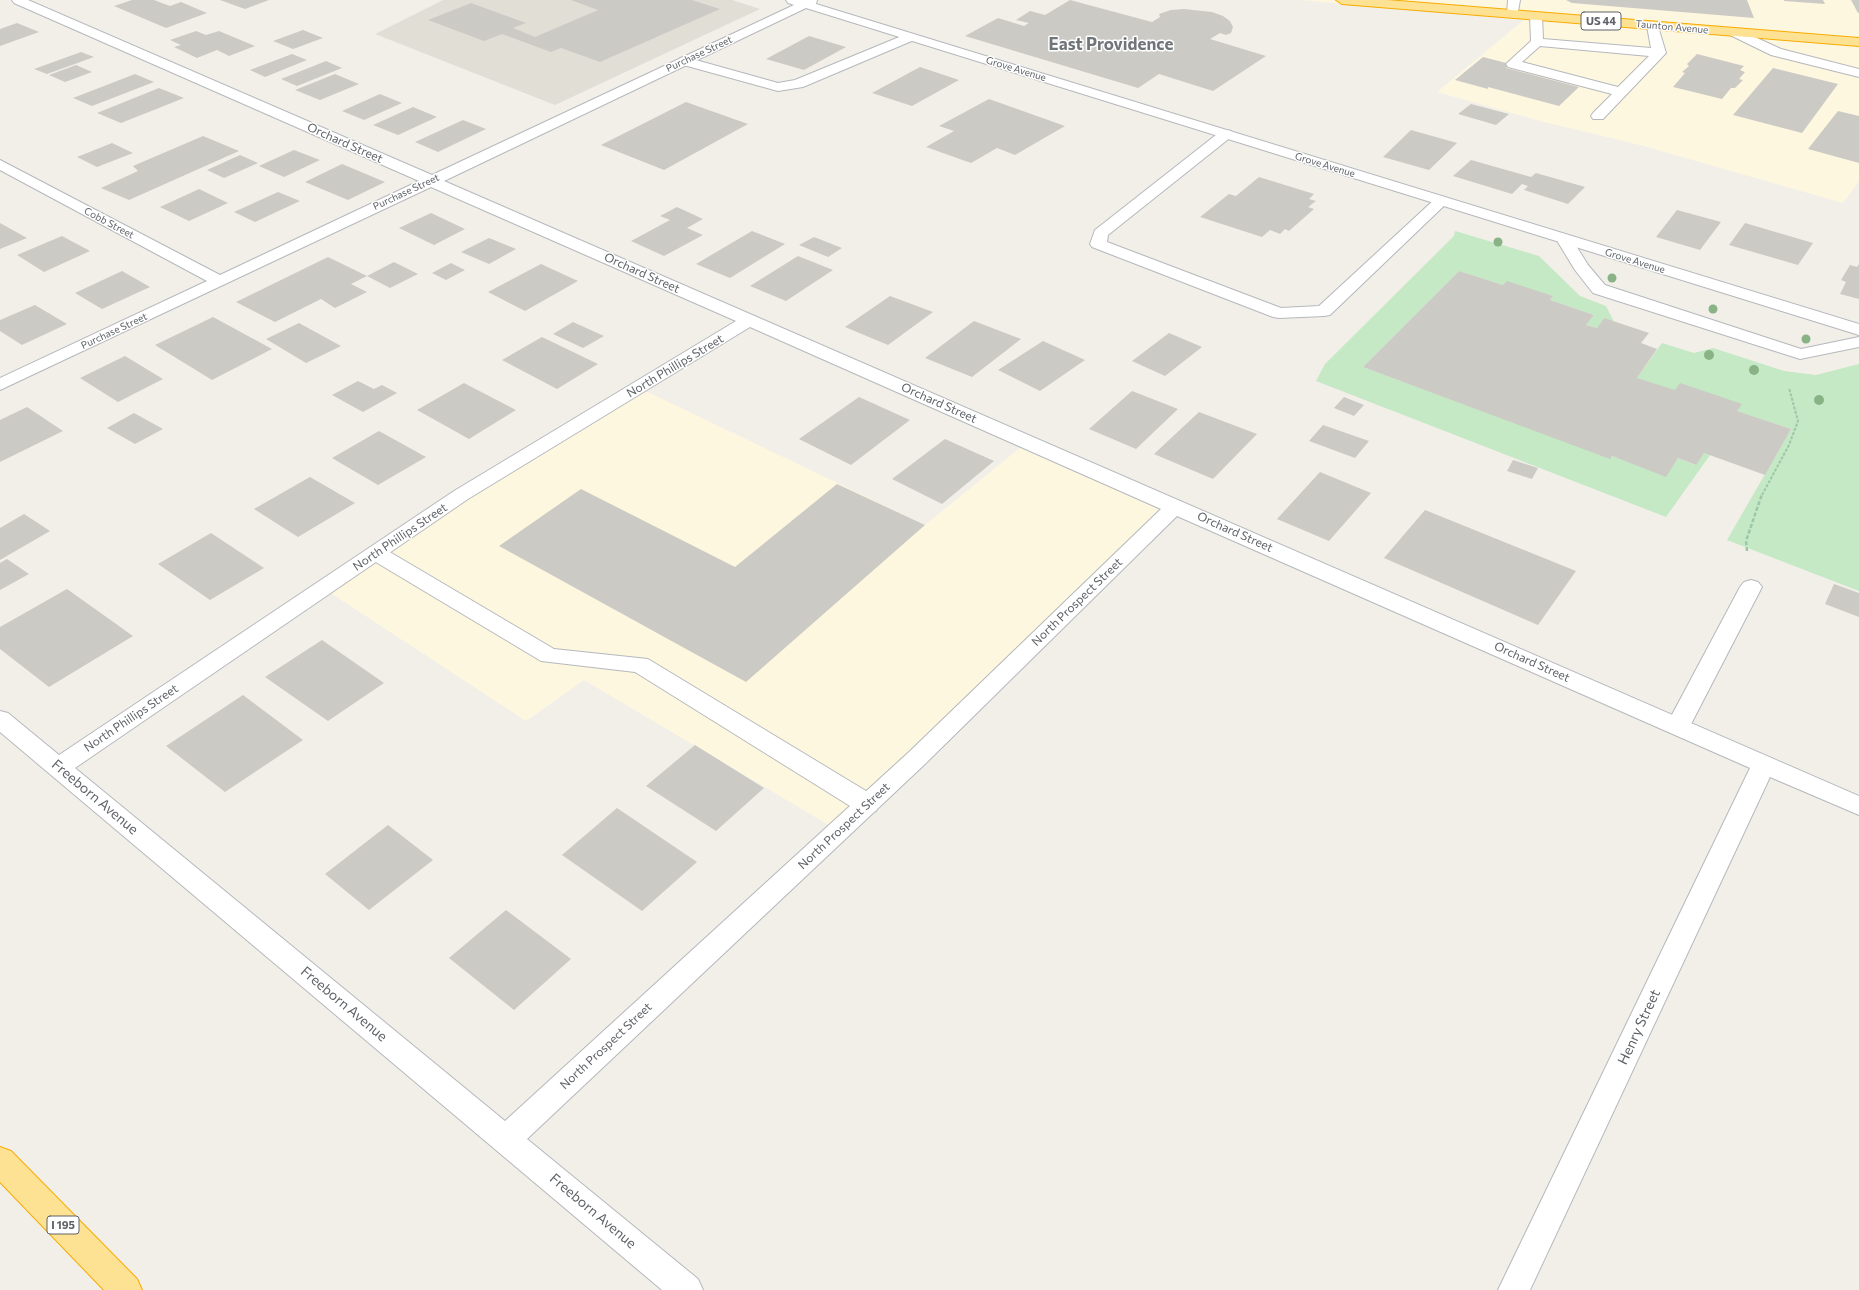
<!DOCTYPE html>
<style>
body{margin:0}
canvas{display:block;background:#f1efe8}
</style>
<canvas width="1859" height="1290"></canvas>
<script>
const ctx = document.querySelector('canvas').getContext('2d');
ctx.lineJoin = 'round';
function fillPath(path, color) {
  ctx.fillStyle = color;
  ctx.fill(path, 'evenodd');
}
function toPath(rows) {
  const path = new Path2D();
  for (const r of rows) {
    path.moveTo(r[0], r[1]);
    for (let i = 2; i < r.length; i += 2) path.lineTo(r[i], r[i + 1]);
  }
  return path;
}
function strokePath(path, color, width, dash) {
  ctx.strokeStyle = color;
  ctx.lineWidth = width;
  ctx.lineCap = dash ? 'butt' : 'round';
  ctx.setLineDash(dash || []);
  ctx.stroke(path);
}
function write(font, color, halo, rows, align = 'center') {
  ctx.font = font + ' Commissioner,sans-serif';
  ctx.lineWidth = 3;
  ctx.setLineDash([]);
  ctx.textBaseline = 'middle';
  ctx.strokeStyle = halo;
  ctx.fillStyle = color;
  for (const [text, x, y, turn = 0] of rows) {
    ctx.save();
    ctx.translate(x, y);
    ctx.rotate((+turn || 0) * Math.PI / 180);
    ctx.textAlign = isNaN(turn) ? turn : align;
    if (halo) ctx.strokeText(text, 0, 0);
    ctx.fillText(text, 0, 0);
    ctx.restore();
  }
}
const commercial = toPath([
 [1300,0,1859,0,1859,181,1843,203,1640,145,1544,122,1437,92,1524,20],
 [639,388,925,525,1026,443,1166,506,839,831,584,680,526,721,323,588]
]);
const education = toPath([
 [443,0,732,0,760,9,555,105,375,34]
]);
const green = toPath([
 [1455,231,1539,256,1580,296,1606,306,1614,322,1604,318,1597,328,1586,325,1594,315,1550,300,1553,296,1503,285,1459,271,1363,367,1610,458,1612,456,1665,476,1678,458,1695,465,1704,453,1710,455,1666,517,1316,381,1325,364,1454,236],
 [1662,343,1694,353,1713,348,1784,371,1816,375,1859,364,1859,591,1727,540,1791,429,1637,378]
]);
const building = toPath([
 [132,0,154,0,170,6,181,2,207,13,166,28,114,6],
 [220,0,269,0,245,9],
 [571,0,692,0,720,9,600,62,561,48,551,52,502,34,484,41,428,20,471,3,526,23,513,28,535,37,598,10],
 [1070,0,1152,22,1160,17,1159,14,1171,10,1184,9,1212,12,1223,16,1230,21,1233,27,1231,33,1226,35,1220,33,1210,39,1266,56,1213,91,1159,74,1138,88,965,36,998,18,1024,26,1029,23,1016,20,1030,11,1045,15],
 [1566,0,1747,0,1754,18,1572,3],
 [1784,0,1823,0,1825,4,1784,1],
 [1851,0,1859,0,1859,13,1858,13],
 [17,23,39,32,0,46,0,29],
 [303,30,323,38,293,49,273,41],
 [196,31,206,35,219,31,255,46,229,56,217,50,197,58,174,47,181,45,170,40],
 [809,36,846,47,804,70,766,59],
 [81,52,94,57,47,74,34,69],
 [292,54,307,60,265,77,250,70],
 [1697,54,1744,66,1740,70,1745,72,1739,79,1743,80,1735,88,1731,88,1722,99,1673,87,1685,73,1682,72,1689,66,1687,64],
 [1483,57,1510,64,1506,68,1579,87,1559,106,1488,87,1488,89,1455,80],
 [326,61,342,68,297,86,281,79],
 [76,65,92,72,65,82,49,75],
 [920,67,959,80,912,106,872,93],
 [1773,68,1838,84,1802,133,1733,115],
 [135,74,154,82,92,106,73,98],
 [335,74,359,84,320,100,295,90],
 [159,88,184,98,121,123,97,113],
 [380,94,402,103,364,120,342,111],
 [989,99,1065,126,1015,155,997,148,971,163,926,147,954,131,939,126],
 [686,102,748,124,664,170,601,145],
 [1471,104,1509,114,1496,125,1458,114],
 [413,107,437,117,398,135,373,125],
 [1838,111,1859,116,1859,163,1808,149],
 [463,120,486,129,438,152,415,142],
 [1411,130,1457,143,1429,170,1383,157],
 [203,136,239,151,129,200,101,188,138,171,133,166],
 [112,143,133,153,97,167,77,157],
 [294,150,320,160,284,177,259,166],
 [240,155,258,163,224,178,207,170],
 [1471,160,1531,177,1536,173,1585,187,1568,204,1524,190,1528,186,1522,184,1512,194,1453,176],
 [342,164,385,182,348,200,305,182],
 [1259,177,1314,194,1309,199,1316,201,1308,207,1314,209,1289,231,1285,229,1280,234,1270,230,1262,237,1200,217,1229,194,1236,196],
 [199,189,228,203,189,221,160,207],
 [278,192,300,201,255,222,234,212],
 [677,207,703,219,687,228,703,235,664,256,631,241,670,220,660,216],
 [1677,210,1721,222,1700,250,1656,237],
 [431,213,465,229,434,245,399,228],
 [0,223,27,238,0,249],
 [1745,223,1813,243,1798,265,1729,245],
 [752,231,785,244,730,278,696,264],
 [62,236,90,251,44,272,17,255],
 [814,237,842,248,828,257,799,245],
 [489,238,516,249,489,264,461,252],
 [798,256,833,270,786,301,750,286],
 [328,257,367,276,394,262,418,274,390,288,367,276,351,284,367,292,335,308,321,299,275,322,236,302],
 [451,263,465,270,446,280,432,273],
 [541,264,578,281,525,311,488,292],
 [1859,264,1859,299,1840,294,1846,282,1841,280,1850,265,1857,267],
 [122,271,150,287,102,309,75,293],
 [1459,271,1503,285,1507,281,1553,296,1550,300,1594,315,1586,325,1597,328,1604,318,1649,333,1641,343,1657,349,1637,378,1675,390,1680,383,1742,404,1737,411,1791,429,1765,475,1704,453,1696,465,1678,458,1666,477,1612,456,1610,459,1363,367],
 [890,296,933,312,888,345,845,327],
 [35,305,67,324,22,345,0,331,0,320],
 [213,317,272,349,212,380,155,345],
 [974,321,1021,339,972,377,925,358],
 [573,322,604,336,583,348,553,334],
 [299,323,341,346,306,363,266,339],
 [1169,333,1202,347,1165,376,1132,361],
 [542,337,598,364,557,389,502,360],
 [1043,341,1085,360,1040,391,998,370],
 [125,356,163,379,118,402,80,378],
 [358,381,374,389,382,385,397,393,363,412,332,395],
 [464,383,516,410,469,439,417,410],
 [1132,391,1178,409,1136,449,1089,429],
 [859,397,910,420,851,465,799,439],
 [1344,397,1364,405,1354,416,1334,408],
 [27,407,63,431,0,462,0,420],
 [1199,412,1257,434,1213,479,1154,454],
 [134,413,163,429,135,444,107,428],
 [1323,425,1369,441,1355,458,1309,441],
 [379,431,426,457,378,485,332,458],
 [945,439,994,461,942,504,892,479],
 [1513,460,1538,468,1532,479,1507,471],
 [1320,472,1371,493,1329,541,1277,519],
 [310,477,355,503,298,537,254,509],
 [837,484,925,525,746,682,499,546,581,489,735,567],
 [1425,510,1576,571,1538,625,1384,558],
 [24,514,50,531,0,560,0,528],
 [211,533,264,568,210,600,158,564],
 [7,559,29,574,0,590,0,563],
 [1834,584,1859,593,1859,617,1825,604],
 [67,589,133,636,49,687,0,649,0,627],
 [322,640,384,683,328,721,265,677],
 [243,695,303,740,225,792,166,746],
 [695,745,764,788,716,831,646,786],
 [617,808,697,862,642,911,562,855],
 [388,825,433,860,369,910,325,874],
 [506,910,571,959,514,1010,449,958]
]);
const pathFar1 = toPath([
 [1762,495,1789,445,1798,421,1789,388]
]);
const path = toPath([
 [1747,551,1746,541,1762,494]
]);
const lane = toPath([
 [1536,12,1542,16,1543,39,1651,48,1647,26,1649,23,1657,23,1666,53,1603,119,1593,119,1591,116,1593,113,1612,94,1508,67,1506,64,1531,41,1530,16,1536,12],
 [1540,46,1649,56,1618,87,1522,62,1540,46],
 [909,33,915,37,914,40,803,87,778,91,680,64,678,61,680,58,685,57,778,83,795,80,909,33],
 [1226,130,1231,131,1233,134,1231,137,1108,235,1107,242,1281,308,1319,306,1436,198,1441,196,1446,198,1449,201,1330,315,1324,316,1279,318,1273,317,1092,247,1090,244,1095,230,1221,131,1226,130],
 [1564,234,1570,236,1588,265,1605,285,1801,349,1859,337,1859,347,1800,359,1593,293,1575,270,1556,239,1558,236,1564,234],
 [376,546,383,548,554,649,648,659,876,797,879,804,876,811,867,813,858,811,635,672,541,661,369,558,366,553,369,548,376,546],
 [1751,580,1758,582,1762,587,1690,726,1686,732,1678,735,1670,732,1666,726,1740,587,1744,582,1751,580]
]);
const street = toPath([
 [12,0,28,0,432,175,794,5,788,3,786,0,817,0,816,4,1859,324,1859,335,806,8,444,181,1859,796,1859,815,1770,777,1530,1290,1498,1290,1750,768,1177,516,925,764,527,1139,698,1279,703,1290,662,1290,0,732,0,711,8,713,59,755,454,491,736,321,431,187,0,390,0,378,207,281,0,170,0,160,220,275,419,181,14,3,12,0],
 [750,327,1161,509,909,752,505,1121,75,768,468,499,750,327],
 [1508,0,1520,0,1517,17,1513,18,1507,14,1508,0],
 [1735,28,1781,49,1859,69,1859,77,1771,55,1730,35,1729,32,1730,29,1735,28]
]);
const highway = toPath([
 [1336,0,1387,0,1859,38,1859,46,1342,4,1336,0],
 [0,1147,11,1151,137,1279,142,1290,104,1290,0,1182,0,1147]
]);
const trees = [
 [1498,242,4.5],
 [1612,278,4.5],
 [1713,309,4.5],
 [1806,339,4.5],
 [1709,355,5],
 [1754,370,5],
 [1819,400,5]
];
const farStreetnames = [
 ["Taunton Avenue",1672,27,5],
 ["Purchase Street",699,54,-25],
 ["Grove Avenue",1016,69,17],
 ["Grove Avenue",1325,165,17],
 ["Purchase Street",406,192,-25],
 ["Cobb Street",109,223,28],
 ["Grove Avenue",1635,261,17],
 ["Purchase Street",114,331,-25]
];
const shields = [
 [1601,21,40],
 [63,1225,32]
];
const shieldNames = [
 ["US 44",1601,21],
 ["I 195",63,1225]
];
const streetNames = [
 ["Orchard Street",345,143,24],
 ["Orchard Street",642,273,24],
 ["North Phillips Street",675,366,-31],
 ["Orchard Street",939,403,24],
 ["Orchard Street",1235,532,24],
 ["North Phillips Street",400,537,-34],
 ["North Prospect Street",1077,602,-44],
 ["Orchard Street",1532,662,24],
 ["North Phillips Street",131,718,-34],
 ["North Prospect Street",844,826,-43],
 ["North Prospect Street",606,1046,-43]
];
const nearStreetnames = [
 ["Freeborn Avenue",95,797,40],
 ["Freeborn Avenue",344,1004,40],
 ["Henry Street",1639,1027,-65],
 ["Freeborn Avenue",593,1211,40]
];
const farTownnames = [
 ["East Providence",1111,44]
];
fillPath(commercial, '#fef7e0');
fillPath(education, '#e1ded6');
fillPath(green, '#c5e8c5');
fillPath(building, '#cccac5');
strokePath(lane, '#b5b8bc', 2);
strokePath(street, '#b5b8bc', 2);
strokePath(highway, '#f9ab00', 2);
strokePath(pathFar1, '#9cc7a9', 2, [3, 1.5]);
strokePath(path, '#9cc7a9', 2.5, [4, 2]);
fillPath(lane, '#fff');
fillPath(street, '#fff');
fillPath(highway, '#fde293');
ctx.fillStyle = '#89b387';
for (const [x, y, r] of trees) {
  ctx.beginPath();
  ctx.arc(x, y, r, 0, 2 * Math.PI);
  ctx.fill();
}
write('10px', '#5f6368', '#fff', farStreetnames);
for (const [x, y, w] of shields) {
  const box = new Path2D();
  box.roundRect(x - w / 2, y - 9, w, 18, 3);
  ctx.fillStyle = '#fff';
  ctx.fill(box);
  strokePath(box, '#5f6368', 1);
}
write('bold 11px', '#5f6368', null, shieldNames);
write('12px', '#5f6368', '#fff', streetNames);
write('14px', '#5f6368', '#fff', nearStreetnames);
write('bold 17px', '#70757a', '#fff', farTownnames);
</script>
